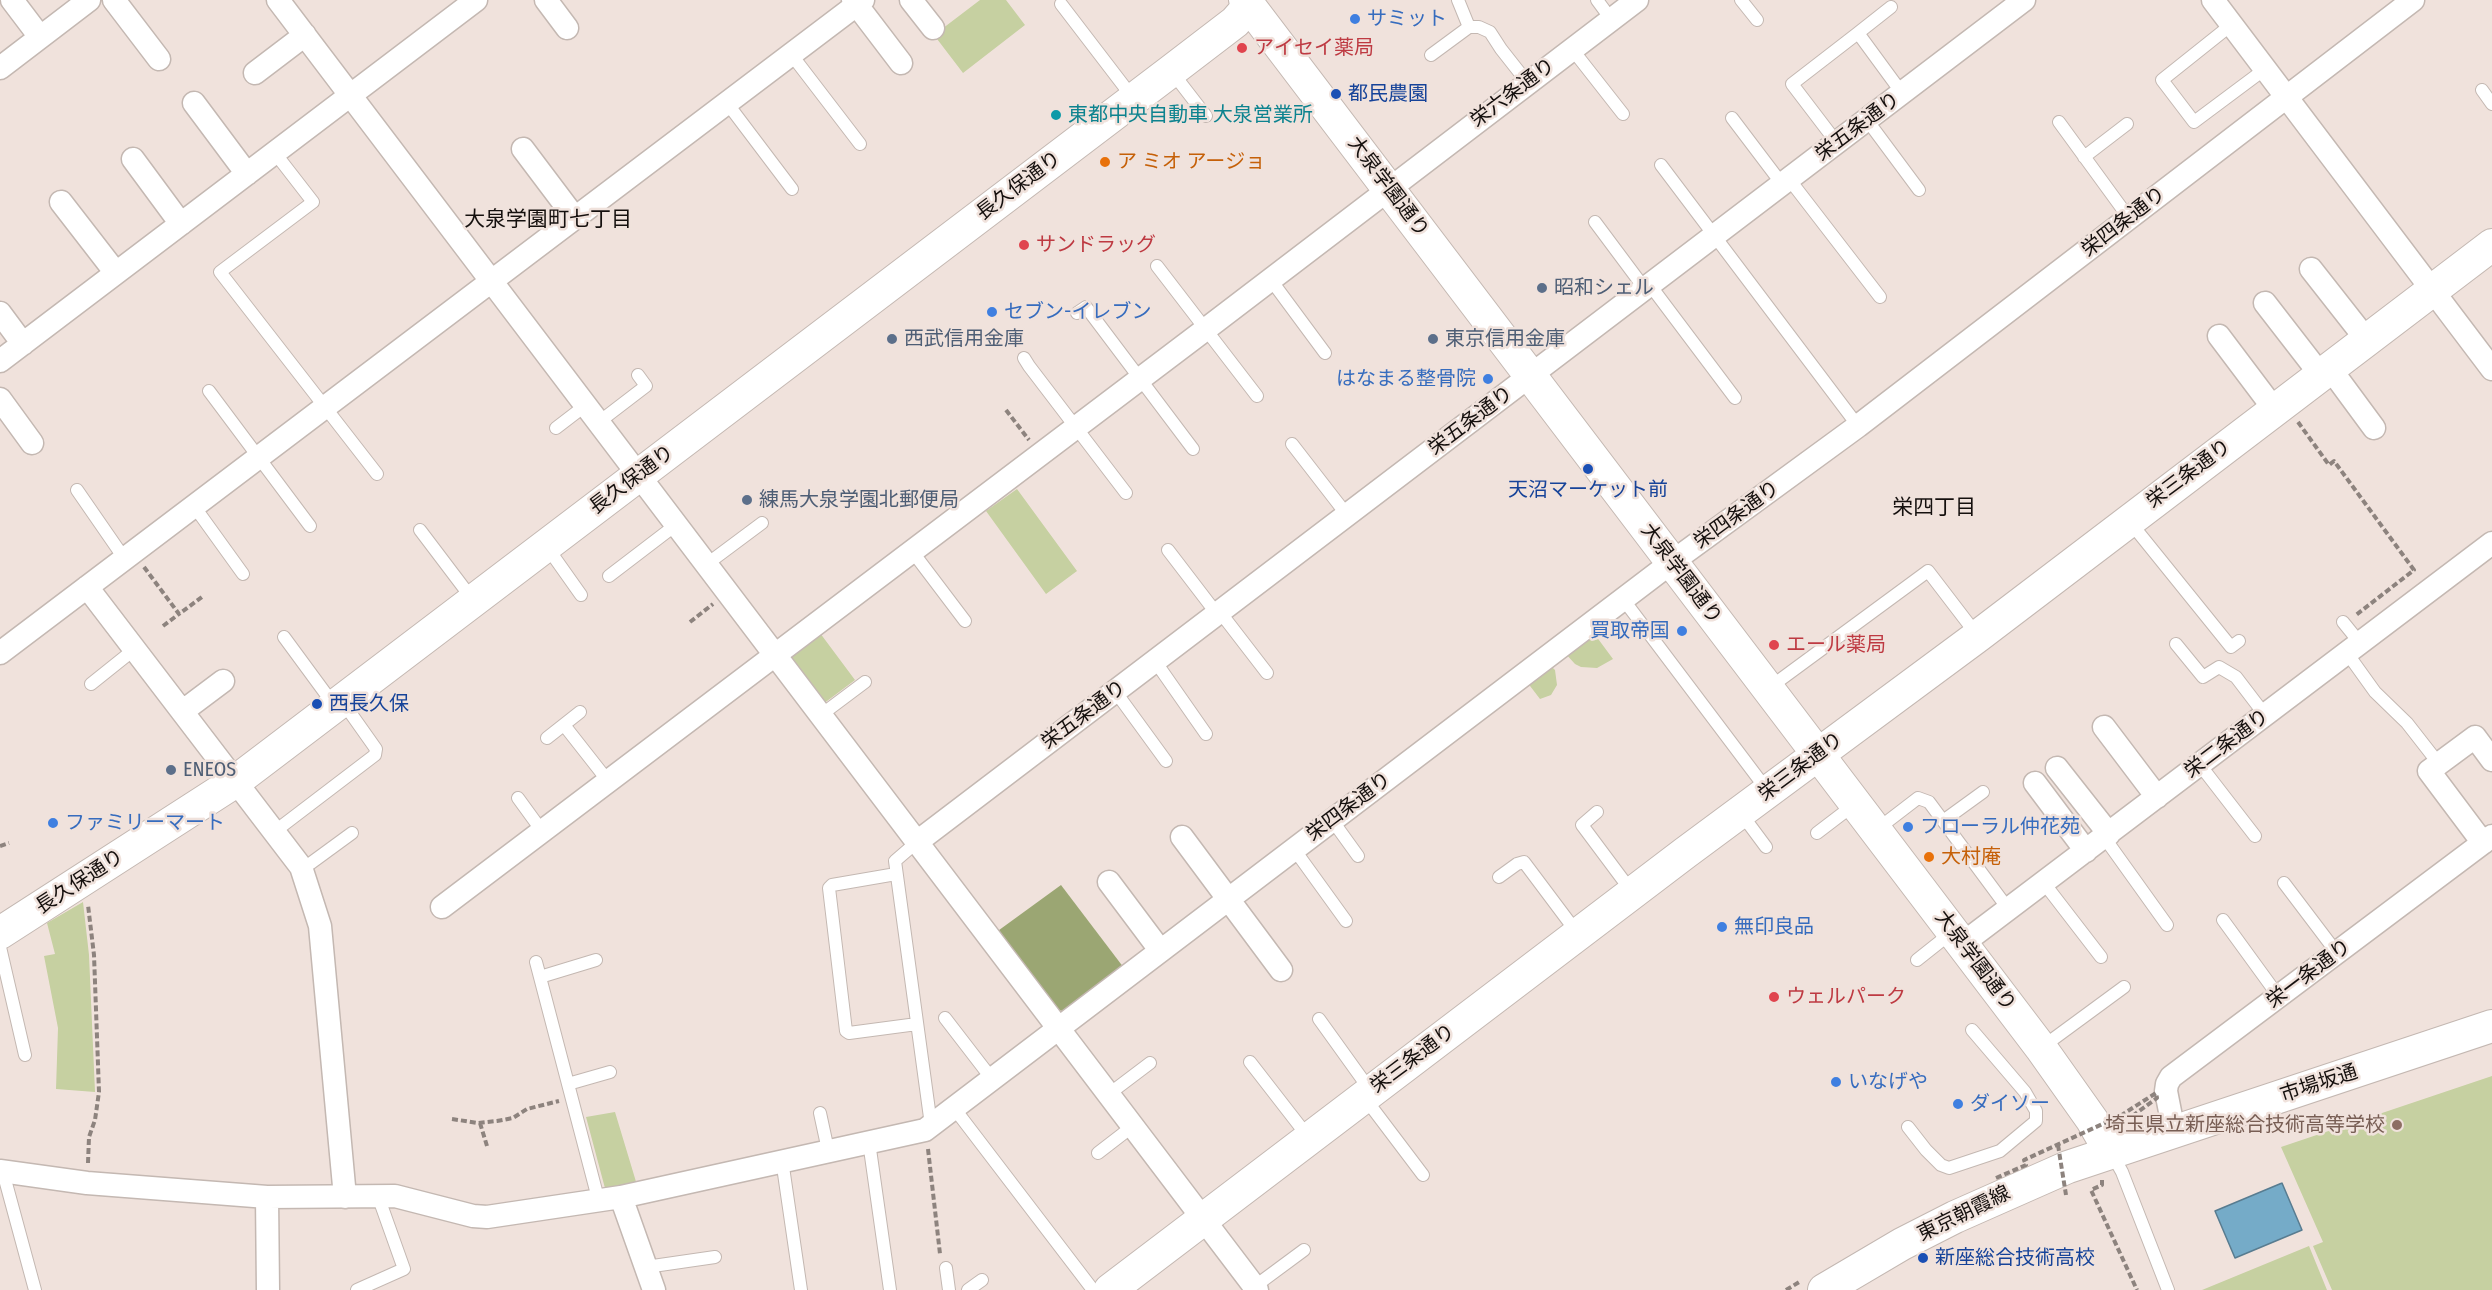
<!DOCTYPE html>
<meta charset="utf-8">
<style>
body{margin:0}
canvas{display:block;background:#f0e2dc}
</style>
<canvas width="2492" height="1290"></canvas>
<script>
const ctx = document.querySelector('canvas').getContext('2d');
ctx.lineJoin = 'round';
function fillPath(path, color) {
  ctx.fillStyle = color;
  ctx.fill(path, 'evenodd');
}
function toPath(rows) {
  const path = new Path2D();
  for (const r of rows) {
    path.moveTo(r[0], r[1]);
    for (let i = 2; i < r.length; i += 2) path.lineTo(r[i], r[i + 1]);
  }
  return path;
}
function strokePath(path, color, width, dash) {
  ctx.strokeStyle = color;
  ctx.lineWidth = width;
  ctx.lineCap = dash ? 'butt' : 'round';
  ctx.setLineDash(dash || []);
  ctx.stroke(path);
}
function write(font, color, halo, rows, align = 'center') {
  ctx.font = font + ' "Fira Sans Condensed","Noto Sans JP",sans-serif';
  ctx.lineWidth = 5;
  ctx.setLineDash([]);
  ctx.textBaseline = 'middle';
  ctx.strokeStyle = halo;
  ctx.fillStyle = color;
  for (const [text, x, y, turn = 0] of rows) {
    ctx.save();
    ctx.translate(x, y);
    ctx.rotate((+turn || 0) * Math.PI / 180);
    ctx.textAlign = isNaN(turn) ? turn : align;
    if (halo) ctx.strokeText(text, 0, 0);
    ctx.fillText(text, 0, 0);
    ctx.restore();
  }
}
const green = toPath([
 [980,0,1006,0,1025,25,963,73,934,35],
 [1017,489,1077,571,1046,594,986,511],
 [1593,632,1613,659,1597,668,1581,667,1575,664,1565,653],
 [820,633,855,680,823,704,788,657],
 [1550,665,1555,670,1557,685,1551,695,1540,699,1527,682],
 [83,902,89,955,95,1092,56,1089,58,1028,44,956,55,954,47,923],
 [2492,1076,2492,1290,2332,1290,2313,1246,2323,1242,2281,1147],
 [615,1112,637,1185,606,1192,586,1117],
 [2309,1246,2327,1290,2202,1290]
]);
const forest = toPath([
 [1061,885,1124,968,1063,1011,1053,1009,995,933]
]);
const water = toPath([
 [2282,1183,2302,1230,2235,1258,2215,1211,2282,1183]
]);
const path = toPath([
 [1006,410,1029,440],
 [2298,422,2329,465,2334,461,2414,570,2356,615],
 [144,567,179,614,202,597],
 [690,622,713,604],
 [163,626,179,614],
 [0,846,9,843],
 [452,1119,478,1123,497,1121,513,1118,527,1109,559,1101],
 [480,1123,487,1146],
 [928,1149,940,1254],
 [88,1163,89,1137,95,1120,99,1092,94,955,88,905],
 [2102,1180,2102,1185,2091,1190,2137,1290],
 [1786,1290,1801,1281]
]);
const lane = toPath([
 [1458,0,1469,27],
 [1597,0,1611,19],
 [1741,0,1757,20],
 [1061,4,1133,98],
 [2231,25,2162,80,2194,122,2265,69],
 [1858,33,1891,7],
 [1572,49,1623,114],
 [791,54,860,144],
 [1431,55,1469,27,1479,27,1490,32,1501,49,1527,82],
 [1172,72,1206,116],
 [2482,90,2492,104],
 [727,103,792,189],
 [1732,118,1782,184],
 [1867,120,1919,190],
 [2059,122,2129,218],
 [1837,143,1792,84,1858,33,1902,93],
 [275,153,313,202,220,272,377,474],
 [2084,157,2127,124],
 [1661,165,1858,426],
 [1789,179,1880,297],
 [1595,222,1645,289],
 [1157,266,1257,396],
 [1271,280,1325,353],
 [1650,285,1735,398],
 [1077,313,1086,307,1193,449],
 [1024,358,1029,366,1126,493],
 [209,391,310,526],
 [599,422,646,386,638,375],
 [556,428,586,405],
 [1292,444,1347,515],
 [77,490,124,558],
 [194,506,243,574],
 [2130,522,2231,647,2239,641],
 [420,530,473,600],
 [547,547,581,595],
 [1168,550,1217,614],
 [912,551,965,621],
 [707,564,762,523],
 [609,576,677,524],
 [1623,599,1767,790],
 [1220,612,1267,673],
 [2343,622,2360,643],
 [284,637,334,705],
 [2176,644,2203,677,2219,667,2236,677,2265,715],
 [2347,653,2375,692,2407,723,2439,764],
 [1155,661,1206,734],
 [91,684,136,648],
 [1769,688,1928,571,1977,635],
 [1115,691,1166,761],
 [821,715,865,682],
 [564,725,608,781],
 [547,738,580,712],
 [2197,761,2255,836],
 [518,798,542,831],
 [1597,812,1582,825,1632,892],
 [1740,812,1766,847],
 [1332,820,1358,856],
 [1943,821,1983,792],
 [1875,831,1918,798,1929,802,2009,910],
 [274,832,375,755,376,749,342,701],
 [1817,833,1855,804],
 [2104,837,2167,925],
 [917,842,895,861,931,1125],
 [1294,849,1346,921],
 [301,867,311,863,352,833],
 [896,874,832,885,829,888,846,1031,849,1033,917,1024],
 [1499,877,1517,864,1524,862,1578,934],
 [2044,883,2101,957],
 [2284,883,2337,953],
 [2223,920,2279,997],
 [0,947,25,1055],
 [1917,960,1951,933],
 [536,962,599,1202],
 [540,977,596,960],
 [945,1018,992,1079],
 [1319,1019,1370,1090],
 [2041,1048,2124,987],
 [1250,1062,1309,1138],
 [568,1084,610,1072],
 [1109,1094,1150,1063],
 [1364,1097,1423,1175],
 [954,1108,1093,1290],
 [820,1113,828,1150],
 [1908,1127,1926,1150,1941,1165,1949,1168,2000,1151,2036,1121,2036,1111,2025,1092,1972,1030],
 [869,1142,890,1290],
 [1098,1153,1133,1126],
 [2112,1154,2122,1172,2168,1290],
 [782,1160,801,1290],
 [3,1172,35,1290],
 [646,1267,715,1257],
 [946,1268,949,1290],
 [1254,1287,1304,1250],
 [357,1290,404,1269,378,1196],
 [968,1290,982,1280]
]);
const street = toPath([
 [12,0,40,37],
 [114,0,159,59],
 [278,0,1257,1290],
 [546,0,567,28],
 [853,0,901,63],
 [911,0,933,28],
 [2213,0,2492,369],
 [0,68,89,0],
 [255,73,305,35],
 [194,103,247,174],
 [523,149,575,218],
 [133,159,181,224],
 [61,202,116,273],
 [2311,269,2366,339],
 [2265,303,2320,374],
 [0,313,23,344],
 [2219,336,2274,409],
 [0,361,476,0],
 [2329,367,2374,428],
 [0,399,32,443],
 [87,587,301,867,320,926,345,1197],
 [0,653,863,0],
 [183,711,223,681],
 [2104,727,2157,797],
 [2057,768,2109,834],
 [2035,783,2086,851],
 [1182,837,1281,970],
 [917,842,2024,0],
 [2483,843,2429,771,2475,737,2492,760],
 [1109,882,1160,950],
 [442,907,1206,329,1637,0],
 [1962,944,2492,543],
 [2174,1132,2166,1091,2167,1084,2171,1077,2492,836],
 [0,1171,87,1183,267,1197,395,1196,473,1216,487,1217,621,1197,925,1130,1672,562,1858,426,2413,0],
 [267,1197,268,1290],
 [621,1197,654,1290]
]);
const secondary = toPath([
 [1245,0,2041,1048,2092,1120,2111,1153],
 [0,933,236,781,1171,71,1235,22,1249,6],
 [1110,1290,1685,853,1978,636,2492,245],
 [1824,1290,1902,1244,1955,1217,2068,1167,2492,1026]
]);
const pathBridge = toPath([
 [2058,1145,2066,1195],
 [1996,1178,2026,1165,2024,1160,2120,1116,2156,1093,2157,1098,2131,1117]
]);
const markers = [
 [1355,19,6,"#3f7fe0"],
 [1242,48,6,"#e0444e"],
 [1336,94,6,"#1a4fb4"],
 [1056,115,6,"#0f9aa8"],
 [1105,162,6,"#e8710a"],
 [1024,245,6,"#e0444e"],
 [1542,288,6,"#5c6f8a"],
 [992,312,6,"#3f7fe0"],
 [892,339,6,"#5c6f8a"],
 [1433,339,6,"#5c6f8a"],
 [1488,379,6,"#3f7fe0"],
 [1588,469,6,"#1a4fb4"],
 [747,500,6,"#5c6f8a"],
 [1682,631,6,"#3f7fe0"],
 [1774,645,6,"#e0444e"],
 [317,704,6,"#1a4fb4"],
 [171,770,6,"#5c6f8a"],
 [53,823,6,"#3f7fe0"],
 [1908,827,6,"#3f7fe0"],
 [1929,857,6,"#e8710a"],
 [1722,927,6,"#3f7fe0"],
 [1774,997,6,"#e0444e"],
 [1836,1082,6,"#3f7fe0"],
 [1958,1104,6,"#3f7fe0"],
 [2397,1125,6,"#8d6e63"],
 [1923,1258,6,"#1a4fb4"]
];
const shopNames = [
 ["サミット",1367,19],
 ["セブン-イレブン",1004,312],
 ["はなまる整骨院",1476,379,"right"],
 ["買取帝国",1670,631,"right"],
 ["ファミリーマート",65,823],
 ["フローラル仲花苑",1920,827],
 ["無印良品",1734,927],
 ["いなげや",1848,1082],
 ["ダイソー",1970,1104]
];
const healthNames = [
 ["アイセイ薬局",1254,48],
 ["サンドラッグ",1036,245],
 ["エール薬局",1786,645],
 ["ウェルパーク",1786,997]
];
const streetNames = [
 ["栄六条通り",1513,93,-37],
 ["栄五条通り",1858,127,-37],
 ["長久保通り",1019,186,-37],
 ["大泉学園通り",1388,187,53],
 ["栄四条通り",2124,222,-38],
 ["栄五条通り",1471,421,-37],
 ["栄三条通り",2189,474,-37],
 ["長久保通り",632,480,-37],
 ["栄四条通り",1737,515,-36],
 ["大泉学園通り",1681,574,53],
 ["栄五条通り",1084,715,-37],
 ["栄二条通り",2227,744,-37],
 ["栄三条通り",1801,767,-37],
 ["栄四条通り",1349,807,-37],
 ["長久保通り",80,882,-33],
 ["大泉学園通り",1975,961,53],
 ["栄一条通り",2309,974,-37],
 ["栄三条通り",1413,1059,-37],
 ["市場坂通",2319,1084,-18],
 ["東京朝霞線",1964,1214,-26]
];
const transitNames = [
 ["都民農園",1348,94],
 ["天沼マーケット前",1588,490,"center"],
 ["西長久保",329,704],
 ["新座総合技術高校",1935,1258]
];
const cultureNames = [
 ["東都中央自動車 大泉営業所",1068,115]
];
const foodNames = [
 ["ア ミオ アージョ",1117,162],
 ["大村庵",1941,857]
];
const serviceNames = [
 ["昭和シェル",1554,288],
 ["西武信用金庫",904,339],
 ["東京信用金庫",1445,339],
 ["練馬大泉学園北郵便局",759,500],
 ["ENEOS",183,770]
];
const educationNames = [
 ["埼玉県立新座総合技術高等学校",2385,1125]
];
const neighbourhoodNames = [
 ["大泉学園町七丁目",548,220],
 ["栄四丁目",1934,508]
];
fillPath(green, '#c6d0a1');
fillPath(forest, '#9ba673');
fillPath(water, '#75abc8');
strokePath(water, '#587c90', 1.5);
strokePath(lane, '#c4b8b2', 14);
strokePath(street, '#c4b8b2', 25);
strokePath(secondary, '#c4b8b2', 34);
strokePath(path, '#8d837e', 4, [6, 3]);
strokePath(lane, '#fff', 12);
strokePath(street, '#fff', 22);
strokePath(secondary, '#fff', 32);
strokePath(pathBridge, '#8d837e', 4, [6, 3]);
for (const [x, y, r, color] of markers) {
  const dot = new Path2D();
  dot.arc(x, y, r, 0, 2 * Math.PI);
  ctx.fillStyle = color;
  ctx.fill(dot);
  strokePath(dot, '#f0e2dc', 2);
}
write('20px', '#366cbe', '#f0e2dc', shopNames, 'left');
write('20px', '#be3a42', '#f0e2dc', healthNames, 'left');
write('20px', '#15100e', '#f0e2dc', streetNames);
write('20px', '#164399', '#f0e2dc', transitNames, 'left');
write('20px', '#0d838f', '#f0e2dc', cultureNames, 'left');
write('20px', '#c56008', '#f0e2dc', foodNames, 'left');
write('20px', '#4e5e75', '#f0e2dc', serviceNames, 'left');
write('20px', '#785e54', '#f0e2dc', educationNames, 'right');
write('21px', '#15100e', '#f0e2dc', neighbourhoodNames);
</script>
